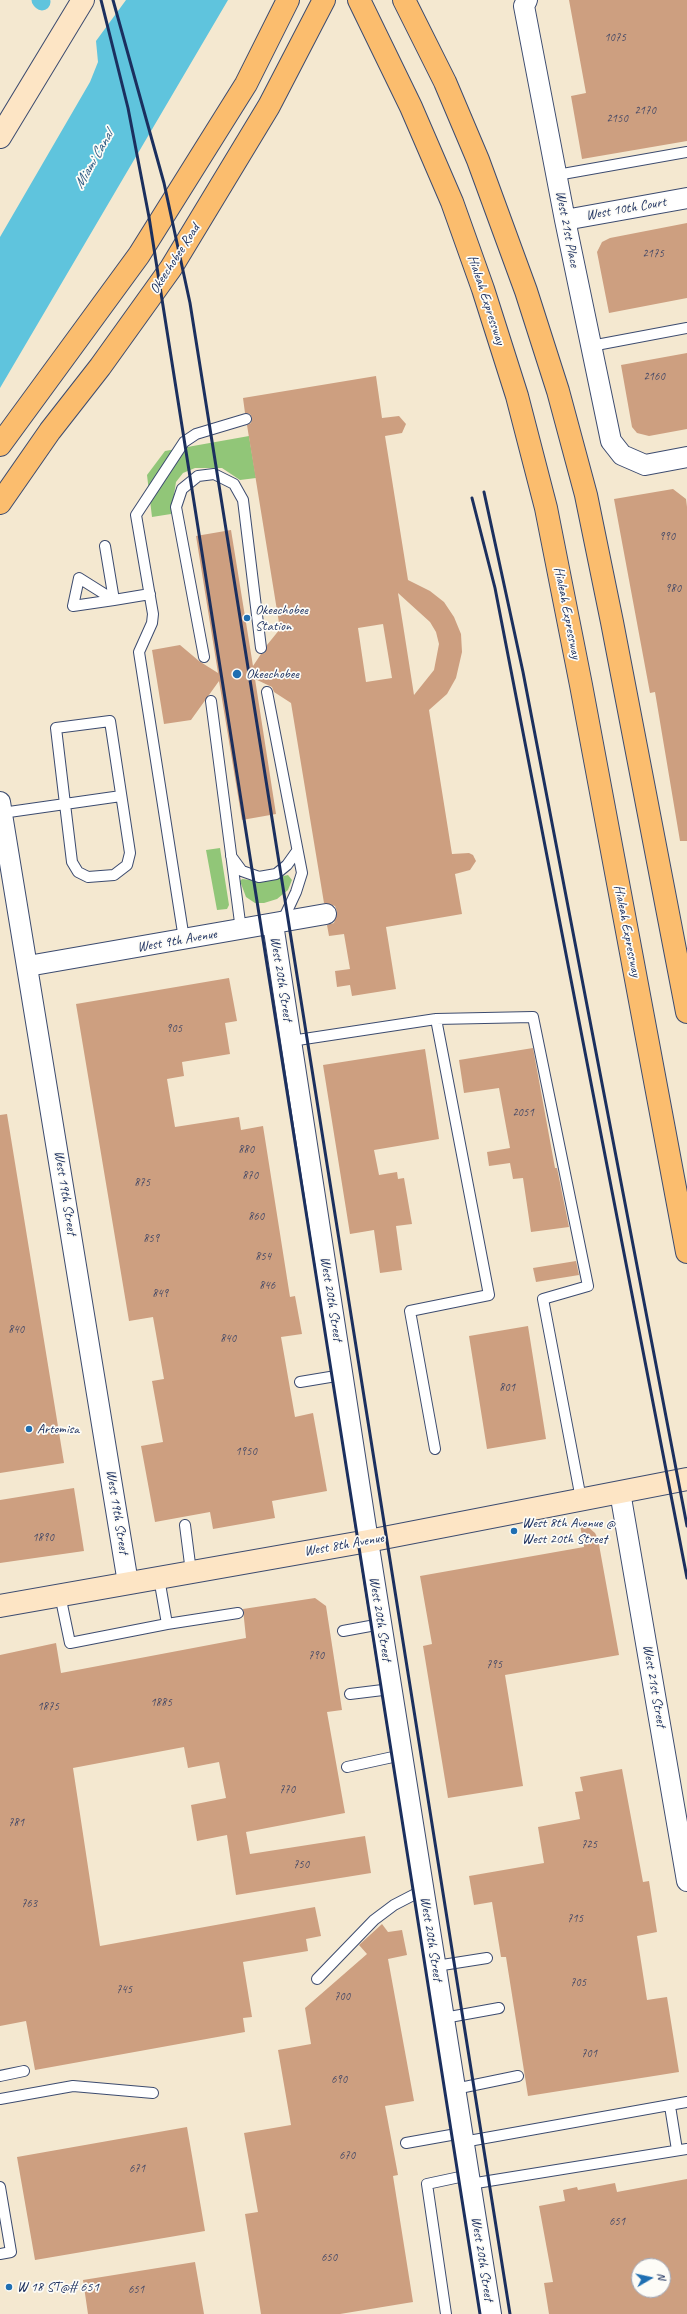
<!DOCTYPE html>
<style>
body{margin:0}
#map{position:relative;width:687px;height:2314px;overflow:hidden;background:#f4e8d0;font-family:Caveat,sans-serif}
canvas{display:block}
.north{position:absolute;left:631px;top:2258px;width:40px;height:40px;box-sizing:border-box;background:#fdfcf7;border:1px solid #a3aaba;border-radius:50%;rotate:81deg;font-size:11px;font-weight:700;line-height:16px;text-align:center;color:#1b2f5e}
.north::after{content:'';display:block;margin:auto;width:14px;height:18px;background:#1f6fb2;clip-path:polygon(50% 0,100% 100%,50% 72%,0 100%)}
</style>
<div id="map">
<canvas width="687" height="2314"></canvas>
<div class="north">N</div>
</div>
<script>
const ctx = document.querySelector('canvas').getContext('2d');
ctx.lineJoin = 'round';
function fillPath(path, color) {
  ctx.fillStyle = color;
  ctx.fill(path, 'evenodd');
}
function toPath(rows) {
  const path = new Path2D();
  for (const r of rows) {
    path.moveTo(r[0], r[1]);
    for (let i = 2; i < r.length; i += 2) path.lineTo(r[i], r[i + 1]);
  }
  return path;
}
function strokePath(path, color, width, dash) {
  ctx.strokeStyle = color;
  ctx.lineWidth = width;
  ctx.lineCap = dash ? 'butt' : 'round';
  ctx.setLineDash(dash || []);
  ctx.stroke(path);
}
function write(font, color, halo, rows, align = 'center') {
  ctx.font = font + ' Caveat,sans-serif';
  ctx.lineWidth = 3.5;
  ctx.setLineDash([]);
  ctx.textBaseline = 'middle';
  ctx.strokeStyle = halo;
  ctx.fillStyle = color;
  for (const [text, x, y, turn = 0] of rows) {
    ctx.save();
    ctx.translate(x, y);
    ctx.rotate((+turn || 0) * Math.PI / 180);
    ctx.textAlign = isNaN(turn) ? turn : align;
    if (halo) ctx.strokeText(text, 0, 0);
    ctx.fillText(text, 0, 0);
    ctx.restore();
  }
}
const green = toPath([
 [249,436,256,478,240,480,222,468,195,468,183,473,176,482,171,514,152,517,147,475,165,451],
 [220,848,229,905,227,909,217,910,206,850],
 [288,875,292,880,288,890,277,899,264,903,255,903,246,897,240,881,242,879,259,881]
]);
const water = toPath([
 [126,0,228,0,0,388,0,237,90,82,98,62,96,41]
]);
const canal = toPath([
 [40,0,42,2]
]);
const building = toPath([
 [569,0,687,0,687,141,582,159,571,96,586,93],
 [687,223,687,298,609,313,597,252,602,242,610,238],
 [687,353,687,429,649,436,637,433,632,427,621,365],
 [376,376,382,418,399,416,406,424,402,433,385,436,408,580,430,591,444,602,454,617,461,634,462,652,456,678,447,694,429,710,452,854,469,853,473,855,476,861,470,870,455,874,462,914,386,927,396,989,352,996,350,985,337,987,335,971,350,969,344,934,329,936,327,925,334,923,337,912,335,906,324,903,291,703,274,692,272,687,255,679,276,814,242,820,219,681,191,720,164,724,152,650,180,645,199,661,218,673,196,536,231,530,253,666,261,654,265,653,267,645,280,629,247,425,251,423,252,418,250,414,245,413,243,398],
 [398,593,430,622,436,632,439,644,434,670,414,695],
 [383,624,392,678,366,682,358,628],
 [673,489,686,499,687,507,687,841,680,841,655,692,650,693,614,499],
 [229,978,237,1021,225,1023,230,1054,182,1062,184,1076,167,1079,175,1127,239,1117,241,1130,263,1126,290,1297,295,1296,302,1334,281,1337,295,1417,313,1413,327,1491,272,1501,275,1518,213,1529,210,1512,155,1522,141,1446,163,1442,152,1381,164,1379,153,1317,129,1321,76,1004],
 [533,1048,555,1168,557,1168,569,1227,531,1232,523,1178,513,1179,510,1163,489,1166,487,1152,510,1148,499,1088,464,1093,459,1060],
 [425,1049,439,1139,374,1150,379,1175,397,1172,398,1179,404,1178,412,1224,396,1226,402,1270,380,1273,374,1230,350,1234,323,1065],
 [7,1114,64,1463,0,1473,0,1115],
 [576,1261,579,1275,536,1282,533,1268],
 [528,1326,546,1439,487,1449,469,1336],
 [74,1488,84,1551,0,1563,0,1500],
 [579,1519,595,1533,598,1539,619,1655,505,1675,523,1786,448,1798,423,1646,432,1644,420,1576,584,1547],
 [315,1598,326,1606,342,1710,327,1712,345,1813,246,1832,250,1854,365,1836,371,1873,236,1895,227,1835,197,1841,191,1805,226,1798,219,1762,188,1768,184,1747,73,1768,100,1946,315,1907,321,1936,306,1939,308,1951,243,1962,252,2017,243,2018,245,2032,35,2070,26,2021,0,2026,0,1655,56,1643,61,1673,246,1638,243,1609],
 [622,1769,643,1882,649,1881,657,1932,637,1936,647,2000,667,1997,679,2072,528,2096,506,1957,501,1957,492,1902,474,1905,469,1876,544,1863,538,1827,580,1819,575,1792,583,1791,580,1777],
 [382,1924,388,1932,402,1930,407,1955,388,1959,414,2101,385,2106,398,2175,393,2176,413,2302,340,2314,261,2314,245,2214,258,2212,244,2133,291,2125,278,2050,311,2044,305,2008,367,1954,359,1945],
 [187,2127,205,2231,35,2260,17,2157],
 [687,2179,687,2314,549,2314,544,2283,553,2282,539,2206,565,2201,563,2190,577,2187,578,2190,615,2183,617,2192],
 [639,2266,663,2266,663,2290,639,2290],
 [195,2262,204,2314,88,2314,83,2280]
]);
const lane = toPath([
 [557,175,687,152],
 [591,346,687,328],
 [105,546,114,600],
 [114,600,79,578,73,606,114,600,150,594],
 [204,657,176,507,182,489,198,476,214,474,234,484,243,500,261,648],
 [267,692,302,873,296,892,282,922],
 [211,701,241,930],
 [2,813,65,804,72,862,78,872,88,877,114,875,127,865,130,853,110,721,56,728,65,804,121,796],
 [231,856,242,871,259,877,276,874,287,865,297,851],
 [184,939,139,652,152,623,153,614,136,515,184,442,196,434,246,419],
 [291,1041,436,1019,533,1017,588,1286,543,1299,581,1499],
 [300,1382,342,1375],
 [435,1449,410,1311,489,1295,436,1019],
 [185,1525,191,1572],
 [159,1578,167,1624,238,1613],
 [60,1595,70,1643,167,1624],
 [343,1631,381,1624],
 [350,1694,391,1689],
 [347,1767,402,1755],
 [436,1966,487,1958],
 [317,1979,374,1920,394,1905,423,1890],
 [444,2018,499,2008],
 [0,2076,24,2071],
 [455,2089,518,2076],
 [0,2099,73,2086,153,2093],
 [670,2106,677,2150],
 [463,2142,687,2102],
 [406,2143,462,2133],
 [470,2184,687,2149],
 [0,2187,11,2252,0,2254],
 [446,2314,427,2184,469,2175]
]);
const street = toPath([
 [527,0,524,6,565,220,611,441,622,455,645,465,687,457],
 [565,220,687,198],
 [0,802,128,1583],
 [273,924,368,1541,491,2314],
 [28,966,326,914],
 [620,1492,687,1881]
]);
const secondary = toPath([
 [0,137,83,0],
 [0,1606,368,1541,687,1479]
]);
const primary = toPath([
 [359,0,411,107,452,202,483,289,517,396,546,508,581,685,687,1252],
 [404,0,445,82,478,160,526,291,558,391,586,495,612,622,687,1012]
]);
const highway = toPath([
 [0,445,139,255,246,84,288,0],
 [0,503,50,431,100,367,171,268,269,106,324,0]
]);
const rail = toPath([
 [101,0,128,108,149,217,480,2314],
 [113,0,164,183,190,303,510,2314],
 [484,492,523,672,687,1526],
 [472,498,495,588,687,1578]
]);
const markers = [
 [247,618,4,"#1f6fb2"],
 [237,674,5,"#1f6fb2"],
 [29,1429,4,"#1f6fb2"],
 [514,1531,4,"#1f6fb2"],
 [9,2287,4,"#1f6fb2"]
];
const numberNames = [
 ["1075",615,38],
 ["2170",645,111],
 ["2150",617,119],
 ["2175",653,254],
 ["2160",654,377],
 ["990",667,537],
 ["980",673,589],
 ["905",174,1029],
 ["2051",523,1113],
 ["880",246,1150],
 ["870",250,1176],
 ["875",142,1183],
 ["860",256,1217],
 ["859",151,1239],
 ["854",263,1257],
 ["846",267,1286],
 ["849",160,1294],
 ["840",16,1330],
 ["840",228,1339],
 ["801",507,1388],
 ["1950",246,1452],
 ["1890",43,1538],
 ["790",316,1656],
 ["795",494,1665],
 ["1885",161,1703],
 ["1875",48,1707],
 ["770",287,1790],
 ["781",16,1823],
 ["725",589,1845],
 ["750",301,1865],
 ["763",29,1904],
 ["715",575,1919],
 ["705",578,1983],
 ["745",124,1990],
 ["700",342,1997],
 ["701",589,2054],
 ["690",339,2080],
 ["670",347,2156],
 ["671",137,2169],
 ["651",617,2222],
 ["650",329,2258],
 ["651",136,2290]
];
const streetNames = [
 ["West 10th Court",626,209,-10],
 ["West 21st Place",567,229,79],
 ["Okeechobee Road",175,259,-57],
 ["Hialeah Expressway",486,300,72],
 ["Hialeah Expressway",567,613,79],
 ["Hialeah Expressway",627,931,79],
 ["West 9th Avenue",177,941,-10],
 ["West 20th Street",281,979,81],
 ["West 19th Street",65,1193,81],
 ["West 20th Street",331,1299,81],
 ["West 19th Street",117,1512,81],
 ["West 8th Avenue",344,1545,-10],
 ["West 20th Street",380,1619,81],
 ["West 21st Street",654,1686,80],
 ["West 20th Street",431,1939,81],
 ["West 20th Street",482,2259,81]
];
const poiNames = [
 ["Okeechobee",255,610],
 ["Station",255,626],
 ["Okeechobee",246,674],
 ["Artemisa",37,1429],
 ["West 8th Avenue @",522,1523],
 ["West 20th Street",522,1539],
 ["W 18 ST@# 651",17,2287]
];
const waterNames = [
 ["Miami Canal",94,160,-60]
];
fillPath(green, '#91c678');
fillPath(water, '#5fc4dd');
strokePath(canal, '#5fc4dd', 17);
fillPath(building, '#cd9f80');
strokePath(lane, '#3c4b6f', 12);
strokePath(street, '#3c4b6f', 22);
strokePath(secondary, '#3c4b6f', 24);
strokePath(primary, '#3c4b6f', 24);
strokePath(highway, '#3c4b6f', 24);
strokePath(lane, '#fff', 10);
strokePath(street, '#fff', 20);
strokePath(secondary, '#fde5c5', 22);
strokePath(primary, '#fbbd6e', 22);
strokePath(highway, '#fbbd6e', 22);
strokePath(rail, '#1b2f5e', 3);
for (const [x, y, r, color] of markers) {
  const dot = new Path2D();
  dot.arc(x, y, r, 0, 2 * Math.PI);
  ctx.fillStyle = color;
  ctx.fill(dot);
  strokePath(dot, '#fdfcf7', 1.5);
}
write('12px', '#484b66', null, numberNames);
write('14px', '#1b2f5e', '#fdfcf7', streetNames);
write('14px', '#1b2f5e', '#fdfcf7', poiNames, 'left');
write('italic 15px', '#2f5c84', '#fdfcf7', waterNames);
</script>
